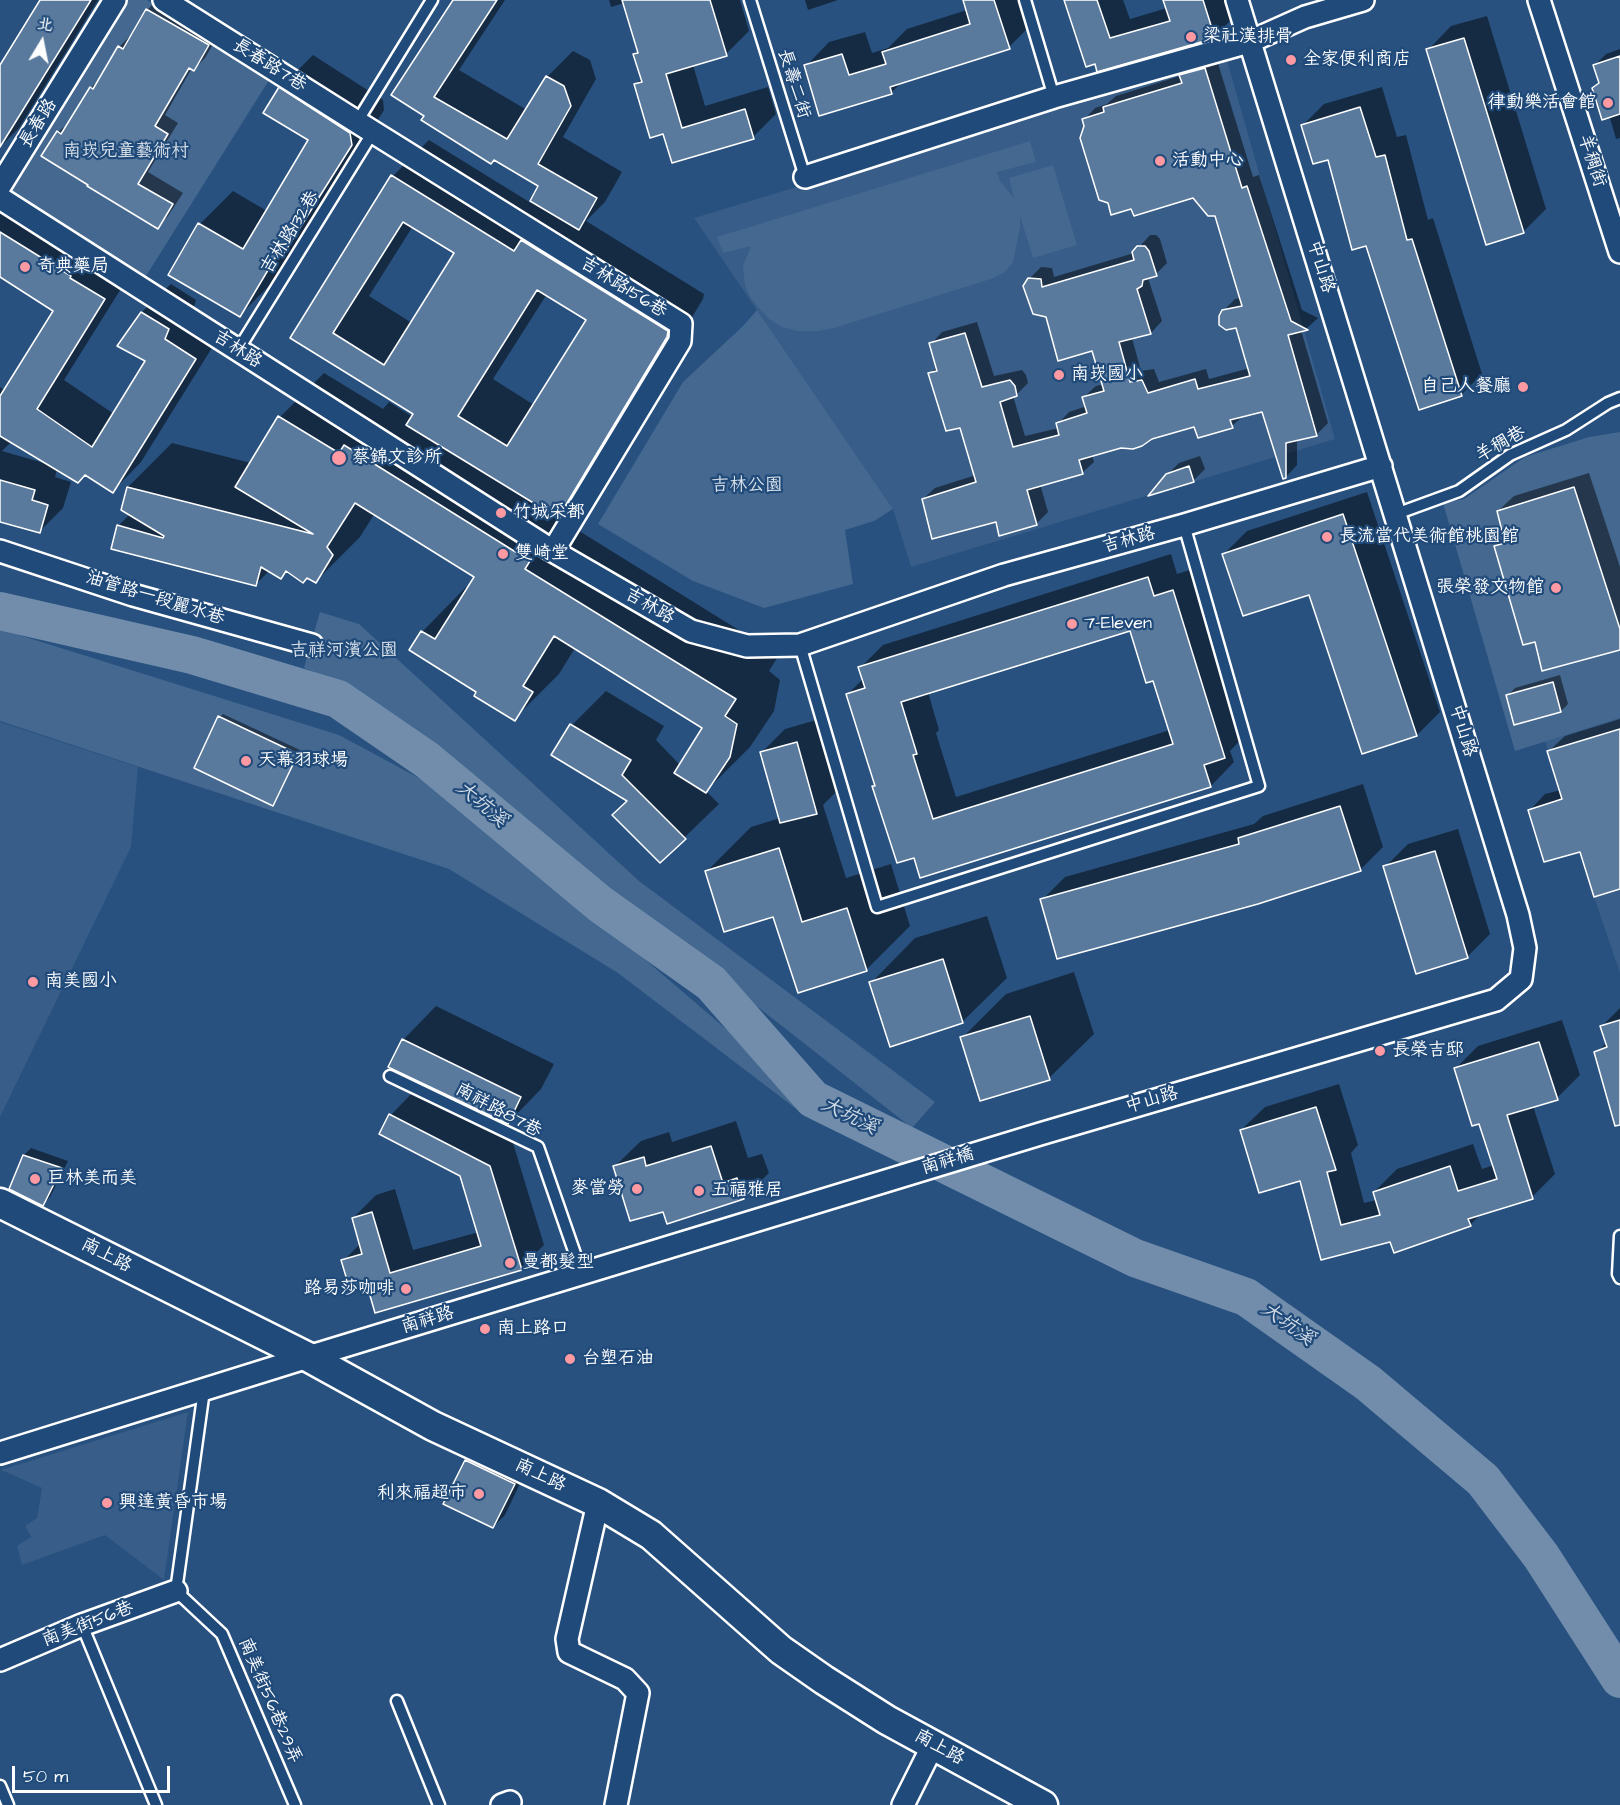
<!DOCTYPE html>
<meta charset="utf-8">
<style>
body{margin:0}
#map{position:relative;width:1620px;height:1805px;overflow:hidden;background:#28517f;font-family:"Architects Daughter","LXGW WenKai TC",sans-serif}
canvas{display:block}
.north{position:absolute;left:12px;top:12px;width:60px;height:60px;-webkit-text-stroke:4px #1f4a7a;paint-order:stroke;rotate:10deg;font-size:16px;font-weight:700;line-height:24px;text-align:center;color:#fff}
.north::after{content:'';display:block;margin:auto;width:21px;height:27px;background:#fff;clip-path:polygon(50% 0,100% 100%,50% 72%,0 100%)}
.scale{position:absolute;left:12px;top:1766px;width:158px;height:27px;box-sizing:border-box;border:3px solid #fff;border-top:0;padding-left:8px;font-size:18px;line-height:21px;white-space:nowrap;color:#fff;-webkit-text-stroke:4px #1f4a7a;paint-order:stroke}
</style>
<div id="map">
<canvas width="1620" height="1805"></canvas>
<div class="north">北</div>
<div class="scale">50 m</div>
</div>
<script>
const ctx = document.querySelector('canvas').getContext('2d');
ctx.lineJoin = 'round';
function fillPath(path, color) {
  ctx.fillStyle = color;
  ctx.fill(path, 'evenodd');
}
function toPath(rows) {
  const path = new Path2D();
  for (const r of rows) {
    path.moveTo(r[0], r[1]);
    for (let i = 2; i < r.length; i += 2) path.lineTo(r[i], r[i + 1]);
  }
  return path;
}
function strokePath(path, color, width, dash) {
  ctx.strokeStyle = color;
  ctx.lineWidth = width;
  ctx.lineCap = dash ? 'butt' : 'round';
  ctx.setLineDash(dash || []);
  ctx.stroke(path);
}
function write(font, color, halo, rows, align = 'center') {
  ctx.font = font + ' "Architects Daughter","LXGW WenKai TC",sans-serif';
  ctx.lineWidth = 4.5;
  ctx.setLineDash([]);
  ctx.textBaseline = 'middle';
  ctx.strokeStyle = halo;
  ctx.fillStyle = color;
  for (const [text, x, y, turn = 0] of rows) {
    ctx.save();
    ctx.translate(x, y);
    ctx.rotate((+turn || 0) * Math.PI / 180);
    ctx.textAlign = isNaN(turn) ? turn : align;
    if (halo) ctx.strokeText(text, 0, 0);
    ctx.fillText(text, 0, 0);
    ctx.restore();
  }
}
const built = toPath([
 [1226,57,1335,439,911,567,893,509,694,218],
 [1620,718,1620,973,1594,897,1545,741],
 [0,722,138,767,131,847,0,1117],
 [188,1412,164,1580,105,1535,22,1565,17,1546,31,1537,25,1526,37,1518,42,1488,1,1470]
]);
const green = toPath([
 [124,0,147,0,271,77,146,276,6,189],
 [1030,141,1036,162,997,172,1000,181,1014,198,1009,178,1053,165,1077,245,1033,258,1020,216,1020,228,1013,262,1005,272,991,279,834,328,818,331,797,331,782,327,769,319,758,307,750,297,745,285,743,266,751,246,723,253,717,237],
 [757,310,893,509,874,521,845,530,853,584,764,608,693,581,598,524,683,382,743,326],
 [1620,432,1620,718,1515,751,1443,503,1464,499,1525,457,1589,437],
 [320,612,359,624,639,881,935,1102,912,1128,717,975,355,688,304,668],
 [0,629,339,735,445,792,605,925,804,1096,795,1108,618,973,449,869,0,721]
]);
const shadow = toPath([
 [42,0,98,0,19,128,0,147,0,68],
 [157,0,219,34,205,58,194,69,192,68,165,115,178,123,148,172,183,193,168,216,158,227,58,132,70,122,91,88,101,77,119,47,130,36,132,37,147,10],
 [455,0,505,0,459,70,527,110,547,77,573,51,590,60,596,79,563,137,622,172,605,202,586,221,704,294,703,299,594,480,563,511,573,516,568,524,779,655,769,671,780,680,774,711,750,747,706,791,719,804,660,861,629,801,553,755,572,725,606,691,664,726,656,740,680,765,704,728,575,648,559,674,514,719,478,691,411,649,422,632,466,587,468,589,476,577,375,513,360,537,316,581,287,571,280,577,269,571,256,584,113,548,119,525,130,514,128,487,172,443,251,463,280,417,324,373,383,409,389,402,413,417,415,413,292,337,393,176,429,140,531,203,540,186,423,120],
 [413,226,456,253,412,323,369,296],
 [547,294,588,320,534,405,493,379],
 [609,0,740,0,749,31,726,54,693,65,705,106,768,87,776,114,753,137,664,132,635,85,642,78,635,55,639,51,624,3,611,7],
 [805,0,838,0,808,10],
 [964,0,1024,0,1032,24,1009,47,903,81,891,93,806,66,829,42,865,32,872,53,888,48,907,29,967,10],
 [1066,0,1123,0,1130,19,1167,8,1165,0,1228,0,1234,17,1214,37,1098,70],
 [1487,16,1546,209,1523,232,1428,50,1451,26],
 [1620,49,1620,138,1616,139,1595,65,1606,54],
 [313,55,383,100,384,110,317,218,304,231,273,282,240,315,200,224,233,191,267,211,310,140,280,88],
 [1216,57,1253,177,1259,175,1302,310,1318,318,1307,328,1301,330,1328,423,1317,434,1297,439,1297,465,1286,477,1263,411,1243,416,1232,426,1195,425,1092,455,1094,462,1082,473,1040,484,1048,512,1036,524,997,520,923,499,935,488,976,475,962,426,930,374,938,366,931,344,942,332,977,322,994,376,1022,370,1026,375,1028,383,1016,395,1013,396,1025,436,1059,428,1058,424,1069,412,1087,406,1084,397,1096,386,1104,384,1093,349,1047,316,1029,279,1041,267,1052,268,1054,277,1134,253,1150,235,1156,235,1160,239,1167,263,1156,274,1148,278,1162,321,1151,333,1132,338,1141,371,1154,369,1159,382,1206,369,1209,379,1250,368,1237,326,1223,311,1235,299,1241,298,1216,215,1194,196,1086,126,1084,120,1095,108,1107,104,1116,96,1180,76,1192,64],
 [1382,87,1397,137,1406,135,1428,220,1433,218,1482,374,1461,395,1367,244,1329,158,1302,126,1324,104],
 [0,187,98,247,97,249,132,271,64,380,114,414,147,360,119,346,142,312,171,284,196,300,193,310,223,330,141,462,113,491,85,473,57,469,55,477,71,482,63,508,40,531,0,520,0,387,5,391,55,310,0,276],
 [12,441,47,464,2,451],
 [1200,456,1205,469,1193,481,1167,475,1179,463],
 [1589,473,1620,567,1620,649,1536,641,1495,546,1505,537,1498,511,1514,496],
 [1367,492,1440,712,1417,735,1310,593,1224,554,1247,531],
 [1171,554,1177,574,1196,568,1247,733,1230,751,1234,762,1211,786,921,876,915,856,874,787,876,785,847,695,863,679,860,668,883,645],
 [1131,629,1154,679,1170,730,956,797,936,733,939,730,928,692],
 [1560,675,1568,704,1561,711,1508,695,1515,688],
 [223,714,300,750,276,801,272,805,220,717],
 [820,719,839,789,823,805,846,878,891,864,910,926,866,970,774,915,707,871,751,827,780,818,762,752,785,729],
 [1620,719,1620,888,1581,850,1530,810,1545,794,1561,790,1549,751,1565,736],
 [1363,784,1383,847,1360,870,1042,900,1065,877,1254,824,1263,816],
 [1458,829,1490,934,1467,957,1385,867,1408,844],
 [987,916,1007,978,962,1022,871,983,915,938],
 [1074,972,1094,1034,1049,1078,962,1038,1006,994],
 [436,1006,554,1064,541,1089,508,1123,403,1040],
 [1620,1008,1620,1124,1596,1053,1607,1042,1602,1026],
 [1562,1020,1580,1075,1557,1098,1533,1106,1555,1174,1532,1197,1482,1213,1470,1225,1391,1240,1322,1258,1301,1179,1241,1130,1265,1107,1339,1084,1358,1145,1351,1153,1364,1203,1377,1200,1374,1192,1397,1169,1473,1144,1482,1169,1494,1165,1480,1122,1455,1069,1478,1046],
 [414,1091,513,1143,544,1245,521,1268,368,1284,343,1261,361,1243,353,1218,376,1195,395,1189,413,1250,479,1232,462,1175,381,1133,391,1115],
 [736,1121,748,1158,762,1154,769,1173,743,1198,664,1210,615,1166,641,1141,669,1132,672,1142],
 [31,1148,68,1161,50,1197,43,1204,24,1155],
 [478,1449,525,1473,505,1515,493,1527,466,1461]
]);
const river = toPath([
 [0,611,192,655,338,699,427,760,600,904,711,983,813,1099,1135,1258,1246,1297,1368,1383,1483,1480,1541,1556,1620,1679]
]);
const building = toPath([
 [40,0,91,0,0,147,0,65,40,0],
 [453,0,497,0,434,97,507,139,546,76,564,86,571,106,538,164,597,198,579,230,530,201,538,186,494,160,491,164,421,120,424,116,391,95,453,0],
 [622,0,710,0,727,56,666,74,682,128,745,109,754,139,672,163,663,134,650,138,634,84,642,82,633,54,638,53,622,0],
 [963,0,994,0,1010,49,890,87,892,94,819,116,804,65,842,54,849,75,886,64,882,52,970,24,963,0],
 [1064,0,1097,0,1110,38,1170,21,1163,0,1203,0,1215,38,1097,72,1095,64,1086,67,1064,0],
 [146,9,209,45,194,71,189,68,155,126,168,134,138,184,173,204,158,229,87,186,88,185,41,156,57,131,61,134,90,87,93,89,118,46,123,49,146,9],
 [1464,38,1524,233,1486,245,1426,49,1464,38],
 [1620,56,1620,114,1602,120,1592,88,1599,83,1593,65,1620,56],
 [1205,68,1242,188,1247,186,1291,321,1308,330,1288,335,1317,436,1286,443,1286,478,1283,479,1262,412,1230,420,1233,428,1198,438,1194,427,1152,439,1142,446,1133,449,1121,448,1079,460,1083,474,1027,490,1037,525,999,536,996,522,932,539,922,499,976,482,960,428,946,431,928,373,937,371,929,343,965,333,982,387,1010,380,1015,386,1017,396,1000,402,1013,447,1059,435,1056,423,1087,413,1082,397,1104,391,1092,351,1058,361,1046,317,1033,314,1023,286,1028,278,1041,279,1042,287,1134,260,1132,252,1137,246,1145,246,1149,251,1157,276,1143,280,1142,286,1137,289,1151,334,1119,342,1130,382,1142,380,1148,393,1195,379,1198,389,1250,376,1236,328,1226,330,1219,325,1219,316,1222,310,1242,306,1215,216,1208,216,1193,198,1134,216,1131,209,1111,215,1108,203,1099,200,1080,138,1084,126,1082,119,1104,112,1103,107,1182,83,1179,75,1205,68],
 [279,87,350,133,352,145,284,253,280,250,240,317,168,275,198,223,243,249,308,140,263,113,279,87],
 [1360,107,1376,157,1385,155,1407,240,1412,239,1462,396,1419,410,1366,246,1352,250,1328,160,1313,164,1301,125,1360,107],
 [391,175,514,251,521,240,668,331,667,337,558,518,406,425,413,414,290,338,391,175],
 [403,222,454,253,384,365,333,333,403,222],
 [537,290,586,320,507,446,458,416,537,290],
 [0,232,71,276,70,278,105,299,37,409,92,447,145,361,117,346,141,312,169,329,165,339,196,359,113,493,85,475,78,483,0,436,0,396,53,311,0,277,0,232],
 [278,416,339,453,344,445,530,561,525,569,736,699,725,716,737,724,730,757,706,793,674,773,702,728,554,636,523,686,533,692,515,721,474,696,476,692,409,650,421,631,435,639,474,577,355,503,327,547,333,555,316,583,307,578,303,583,286,571,281,579,261,567,256,586,111,549,117,525,163,538,164,536,121,510,127,487,313,534,235,487,278,416],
 [1189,466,1194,482,1148,496,1166,474,1189,466],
 [0,480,35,490,32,500,48,505,40,533,0,522,0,480],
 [1574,487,1620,629,1620,650,1542,671,1535,642,1523,645,1494,546,1505,543,1497,511,1574,487],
 [1343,514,1417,736,1362,754,1309,595,1243,616,1222,554,1343,514],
 [1148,577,1154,596,1173,590,1225,758,1204,765,1211,787,920,878,914,858,897,863,872,786,875,786,846,694,865,688,858,667,1148,577],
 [1130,631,1146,683,1153,681,1173,744,933,819,913,755,917,754,901,702,1130,631],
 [1553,682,1561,712,1514,725,1506,695,1553,682],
 [218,716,298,754,273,806,194,768,218,716],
 [570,724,631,760,622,775,686,839,660,863,612,815,627,801,551,755,570,724],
 [1620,729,1620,889,1594,897,1580,852,1544,862,1528,810,1562,799,1547,751,1620,729],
 [797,742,817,814,780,823,760,752,797,742],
 [1340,806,1361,871,1258,904,1057,959,1040,899,1239,844,1238,838,1340,806],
 [779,848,802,922,847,908,867,971,798,993,773,917,724,932,705,871,779,848],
 [1435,851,1468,958,1416,974,1383,866,1435,851],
 [943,959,963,1023,890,1047,869,982,943,959],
 [1030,1016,1050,1080,980,1101,960,1037,1030,1016],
 [1620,1020,1620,1125,1615,1126,1594,1052,1607,1047,1600,1026,1620,1020],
 [402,1039,521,1097,508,1124,388,1067,402,1039],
 [1539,1042,1558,1100,1507,1115,1533,1199,1468,1219,1471,1226,1394,1253,1390,1242,1321,1260,1300,1181,1259,1193,1240,1130,1316,1107,1336,1170,1327,1172,1341,1225,1380,1215,1373,1192,1450,1166,1458,1191,1497,1179,1479,1124,1472,1126,1454,1068,1539,1042],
 [389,1114,490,1166,522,1270,375,1313,367,1285,350,1290,341,1260,362,1254,352,1218,372,1212,390,1273,481,1246,460,1176,379,1134,389,1114],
 [711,1146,723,1183,737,1178,744,1199,667,1224,663,1212,630,1221,613,1166,644,1157,646,1166,711,1146],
 [23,1155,62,1168,43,1206,9,1189,23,1155],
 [465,1460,515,1484,493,1528,443,1504,465,1460]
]);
const lane = toPath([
 [750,0,805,177],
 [1025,0,1054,97],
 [357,122,432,0],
 [238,350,373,132],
 [1396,514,1459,491,1510,455,1566,430,1608,403,1620,398],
 [800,645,877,907,1259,786,1184,525],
 [390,1076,538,1147,582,1274],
 [1620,1236,1618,1274,1620,1278],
 [204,1390,176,1591,222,1634,295,1805],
 [82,1625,156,1805],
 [397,1701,439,1805],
 [0,1786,8,1805]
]);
const street = toPath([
 [164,0,373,132,681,324,680,341,553,551],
 [1539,0,1620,252],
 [805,177,1054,97,1249,42,1305,17,1363,0],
 [0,186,115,0],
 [0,198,553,551,691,631,747,646,800,645,1004,575,1184,525,1381,466],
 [0,551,133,595,312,645],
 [0,1453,308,1357,1040,1134,1496,1000,1521,979,1525,948,1518,915,1237,0],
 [598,1503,567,1639,569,1652,625,1679,638,1693,616,1805],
 [0,1660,82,1625,176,1591],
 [502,1805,510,1802],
 [903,1805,933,1745]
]);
const secondary = toPath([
 [0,1203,308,1357,433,1426,598,1503,651,1535,781,1650,824,1680,887,1720,1043,1805]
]);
const markers = [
 [1191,37,6,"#ff9aa2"],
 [1291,60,6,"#ff9aa2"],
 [1608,103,6,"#ff9aa2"],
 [1160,161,6,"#ff9aa2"],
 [25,267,6,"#ff9aa2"],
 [1059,375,6,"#ff9aa2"],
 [1523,387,6,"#ff9aa2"],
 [339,458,8,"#ff9aa2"],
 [501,513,6,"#ff9aa2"],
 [1327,537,6,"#ff9aa2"],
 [503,554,6,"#ff9aa2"],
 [1556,588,6,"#ff9aa2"],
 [1072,624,6,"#ff9aa2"],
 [246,761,6,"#ff9aa2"],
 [33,982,6,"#ff9aa2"],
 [1380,1051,6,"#ff9aa2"],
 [35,1179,6,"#ff9aa2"],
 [637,1189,6,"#ff9aa2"],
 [699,1191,6,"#ff9aa2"],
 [510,1263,6,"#ff9aa2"],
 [406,1289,6,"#ff9aa2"],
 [485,1329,6,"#ff9aa2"],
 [570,1359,6,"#ff9aa2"],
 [479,1494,6,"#ff9aa2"],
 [107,1503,6,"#ff9aa2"]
];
const poiNames = [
 ["梁社漢排骨",1203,37],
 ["全家便利商店",1303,60],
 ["律動樂活會館",1596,103,"right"],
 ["活動中心",1172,161],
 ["奇典藥局",37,267],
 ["南崁國小",1071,375],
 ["自己人餐廳",1511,387,"right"],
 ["蔡錦文診所",352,458],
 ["竹城采都",513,513],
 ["長流當代美術館桃園館",1339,537],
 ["雙崎堂",515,554],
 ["張榮發文物館",1544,588,"right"],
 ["7-Eleven",1084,624],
 ["天幕羽球場",258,761],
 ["南美國小",45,982],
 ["長榮吉邸",1392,1051],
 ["巨林美而美",47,1179],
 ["麥當勞",625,1189,"right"],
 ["五福雅居",711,1191],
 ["曼都髮型",522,1263],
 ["路易莎咖啡",394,1289,"right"],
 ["南上路口",497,1329],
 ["台塑石油",582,1359],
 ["利來福超市",467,1494,"right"],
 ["興達黃昏市場",119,1503]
];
const streetNames = [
 ["長春路7巷",269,66,32],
 ["長壽二街",793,84,73],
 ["長春路",39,124,-58],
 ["羊稠街",1591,161,72],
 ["吉林路132巷",291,233,-58],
 ["中山路",1320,267,73],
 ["吉林路156巷",623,288,32],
 ["吉林路",237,350,33],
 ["羊稠巷",1501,445,-30],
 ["吉林路",1129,541,-15],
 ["油管路一段麗水巷",155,599,17],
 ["吉林路",649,607,30],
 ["中山路",1462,731,73],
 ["中山路",1152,1101,-16],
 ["南祥路87巷",498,1111,28],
 ["南祥橋",948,1162,-17],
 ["南上路",106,1256,27],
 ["南祥路",428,1321,-17],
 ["南上路",540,1476,25],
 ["南美街56巷",88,1625,-21],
 ["南美街56巷29弄",269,1701,67],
 ["南上路",939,1748,29]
];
const parkNames = [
 ["南崁兒童藝術村",126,152],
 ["吉林公園",747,486],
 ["吉祥河濱公園",344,651]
];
const waterNames = [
 ["大坑溪",481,805,40],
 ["大坑溪",849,1117,26],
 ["大坑溪",1287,1325,35]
];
fillPath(built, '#375d88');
fillPath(green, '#446890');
fillPath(shadow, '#0007');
strokePath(river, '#718dab', 38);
fillPath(building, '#5a7a9d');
strokePath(building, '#fff', 1.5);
strokePath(lane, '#fff', 15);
strokePath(street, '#fff', 26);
strokePath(secondary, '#fff', 33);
strokePath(lane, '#1f4a7a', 10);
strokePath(street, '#1f4a7a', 21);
strokePath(secondary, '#1f4a7a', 28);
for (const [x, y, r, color] of markers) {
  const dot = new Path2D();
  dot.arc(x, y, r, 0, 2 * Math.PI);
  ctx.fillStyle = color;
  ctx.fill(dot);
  strokePath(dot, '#1f4a7a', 2);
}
write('18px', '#fff', '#1f4a7a', poiNames, 'left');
write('18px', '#fff', '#1f4a7a', streetNames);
write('18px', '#dae1e9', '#1f4a7a', parkNames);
write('italic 20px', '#d4dde6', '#1f4a7a', waterNames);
</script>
